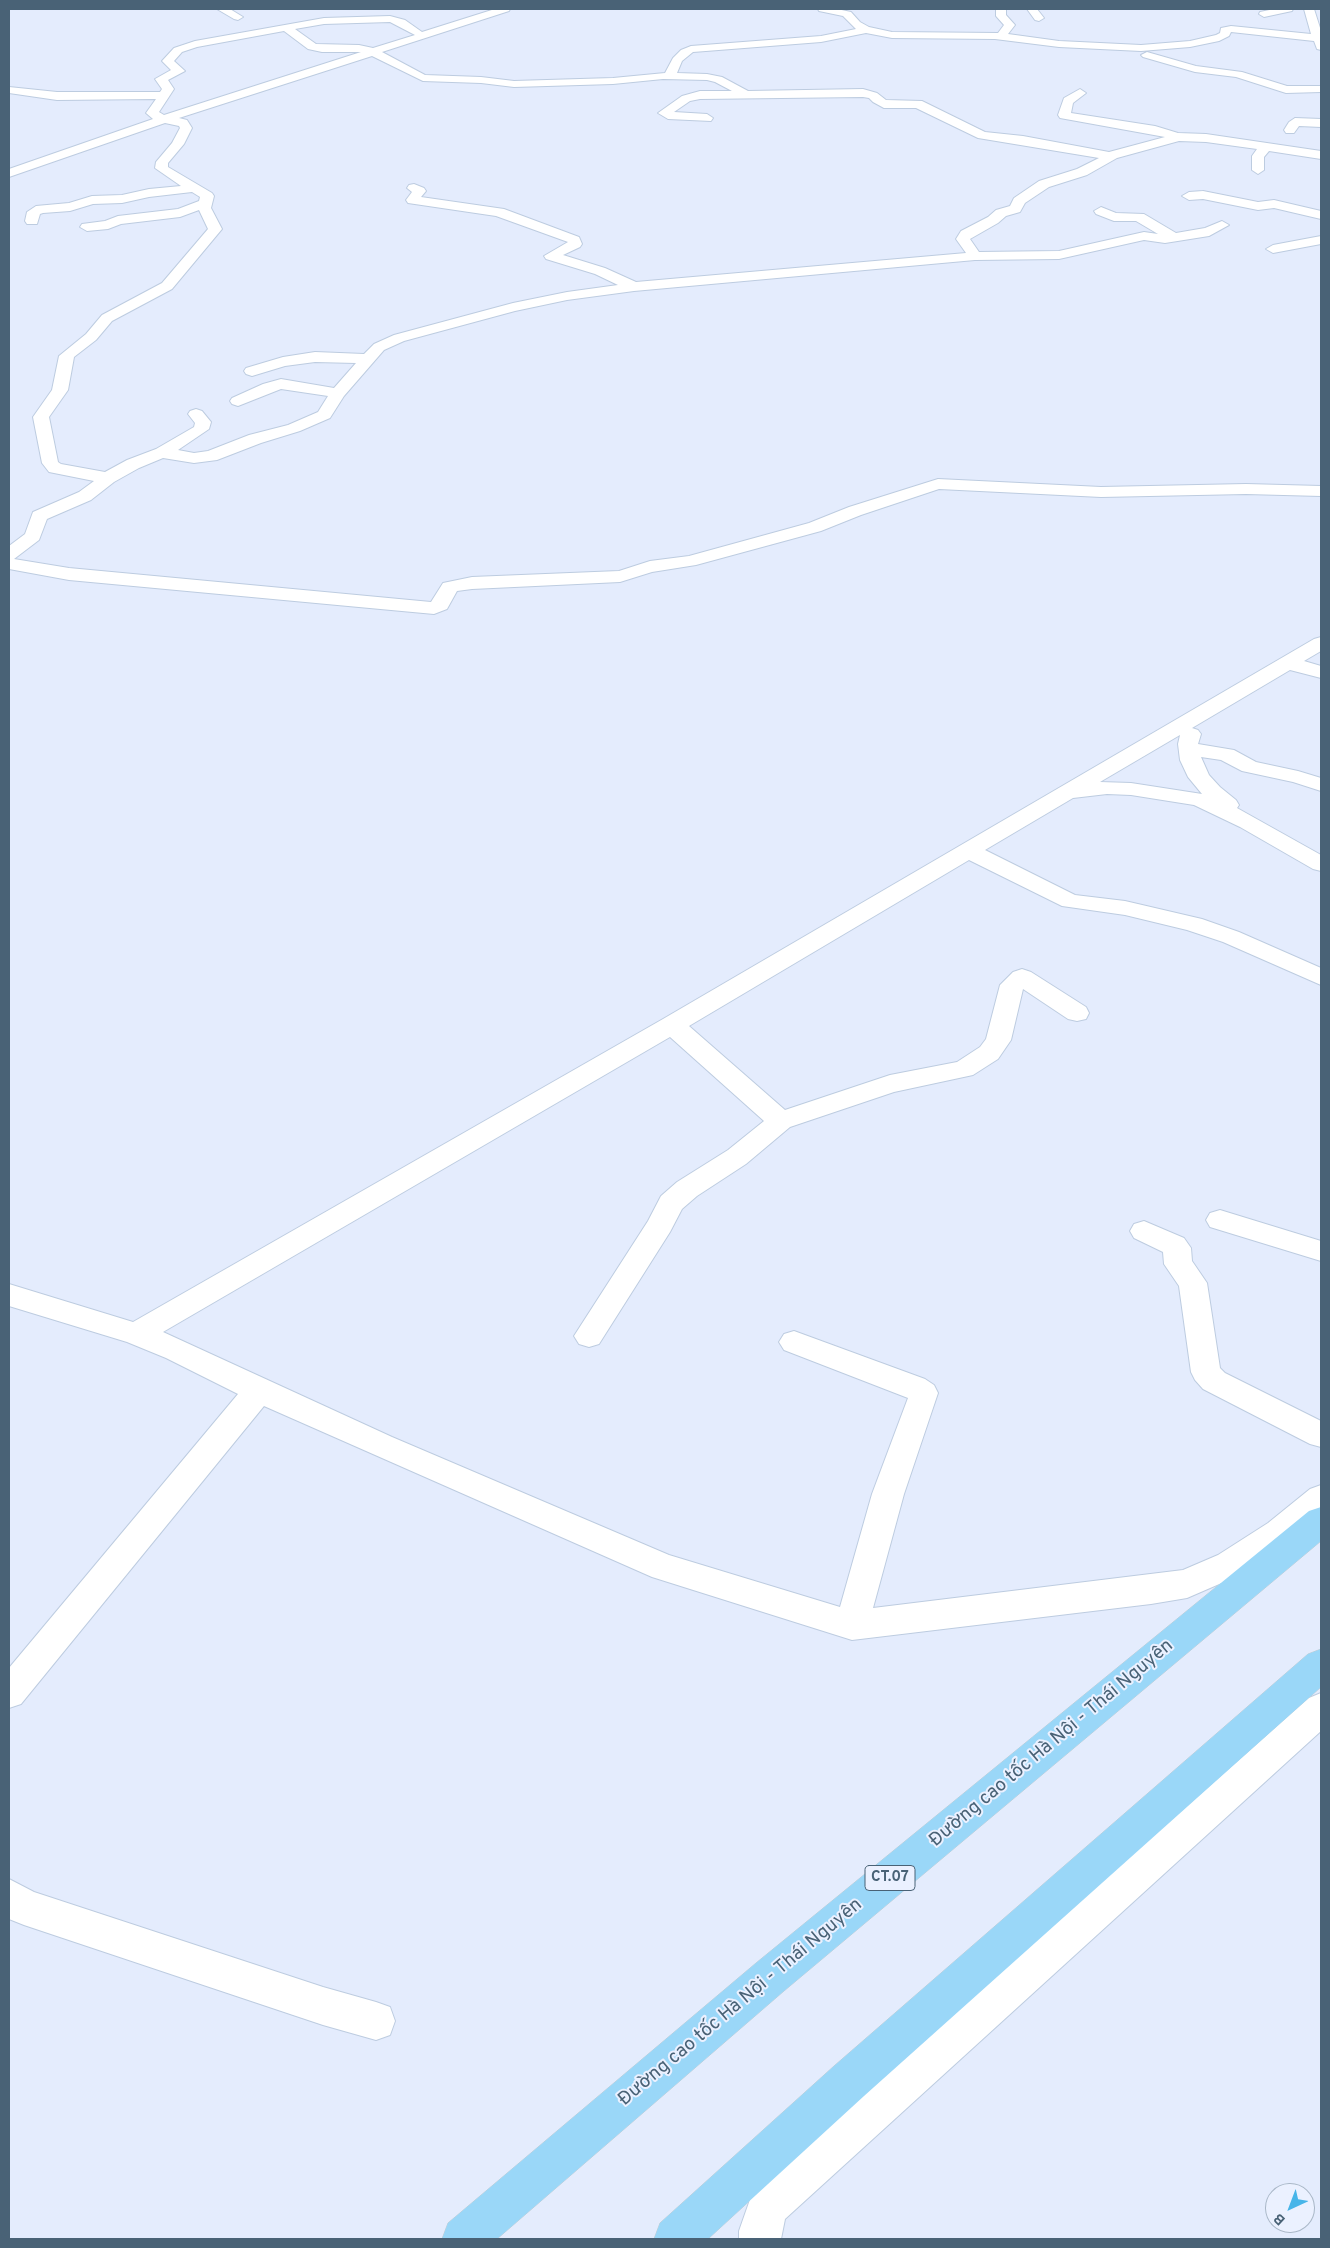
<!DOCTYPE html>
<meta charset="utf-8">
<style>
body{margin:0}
#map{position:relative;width:1330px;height:2248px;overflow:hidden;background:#e4ecfd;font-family:Overpass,sans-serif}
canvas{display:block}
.frame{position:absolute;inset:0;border:10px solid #496276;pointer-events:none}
.north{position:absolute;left:1265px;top:2183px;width:50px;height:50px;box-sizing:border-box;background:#ebf1ff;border:1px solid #aab8c8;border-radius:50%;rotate:223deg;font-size:14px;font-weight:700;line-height:20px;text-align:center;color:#496276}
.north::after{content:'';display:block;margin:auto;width:18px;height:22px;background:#47b5e9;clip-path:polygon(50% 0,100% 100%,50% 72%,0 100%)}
</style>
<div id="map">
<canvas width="1330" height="2248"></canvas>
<div class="frame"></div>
<div class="north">B</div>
</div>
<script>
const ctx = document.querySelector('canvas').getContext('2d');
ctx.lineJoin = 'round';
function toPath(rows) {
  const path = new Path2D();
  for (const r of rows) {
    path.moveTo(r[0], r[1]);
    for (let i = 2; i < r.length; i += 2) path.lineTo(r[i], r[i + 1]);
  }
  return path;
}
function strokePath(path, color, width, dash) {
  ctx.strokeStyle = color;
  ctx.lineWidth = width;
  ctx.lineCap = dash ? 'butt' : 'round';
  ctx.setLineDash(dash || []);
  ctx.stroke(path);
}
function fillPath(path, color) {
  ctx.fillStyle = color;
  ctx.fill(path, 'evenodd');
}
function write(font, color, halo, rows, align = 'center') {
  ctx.font = font + ' Overpass,sans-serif';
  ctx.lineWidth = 4;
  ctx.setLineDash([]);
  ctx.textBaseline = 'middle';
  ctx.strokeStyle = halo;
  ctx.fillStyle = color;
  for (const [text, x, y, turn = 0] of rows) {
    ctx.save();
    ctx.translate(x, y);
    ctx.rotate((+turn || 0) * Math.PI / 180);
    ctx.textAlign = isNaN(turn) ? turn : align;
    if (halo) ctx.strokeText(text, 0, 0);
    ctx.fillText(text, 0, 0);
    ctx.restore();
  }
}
const minor = toPath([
 [217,9,230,9,243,17,238,20,234,19,217,9],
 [495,9,510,9,509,11,382,52,425,75,481,77,514,81,613,78,665,73,673,58,681,50,691,46,821,36,856,29,843,16,819,11,818,9,837,9,851,12,860,22,869,27,892,32,998,33,1004,25,996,16,996,9,1006,9,1006,15,1015,25,1008,34,1059,41,1141,45,1190,41,1216,35,1220,33,1221,28,1231,26,1311,34,1304,9,1314,9,1321,31,1321,50,1317,49,1314,41,1231,32,1229,36,1219,41,1190,47,1141,51,1059,47,995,39,892,38,866,33,821,42,693,52,682,61,677,73,707,74,722,77,748,91,863,89,877,93,886,100,922,101,985,132,1023,136,1109,152,1165,137,1060,118,1058,115,1064,98,1080,89,1086,93,1073,103,1071,113,1155,126,1178,133,1206,134,1321,151,1321,159,1269,151,1264,157,1264,170,1258,174,1252,170,1252,156,1257,149,1206,142,1179,141,1117,158,1087,175,1049,187,1025,203,1020,212,1006,216,998,223,970,239,979,252,1059,251,1144,232,1158,234,1136,221,1114,221,1096,214,1094,211,1101,207,1116,213,1144,214,1176,233,1205,228,1222,221,1229,225,1209,236,1165,243,1144,240,1059,259,975,260,634,291,567,300,515,311,404,341,384,350,344,396,330,418,300,431,261,443,217,460,194,463,163,458,139,468,114,482,91,500,47,519,39,540,14,559,69,568,431,602,443,583,472,577,619,571,650,561,689,556,809,523,849,507,938,479,1101,487,1246,484,1321,486,1321,496,1246,494,1101,497,939,489,861,515,821,531,696,565,652,572,620,582,472,589,457,591,447,609,434,614,69,580,9,569,9,546,25,534,33,512,79,492,94,481,49,472,42,463,33,417,52,390,59,356,86,334,102,315,162,283,208,229,199,210,180,217,121,224,108,229,87,231,80,227,82,224,105,221,118,216,178,209,199,201,200,197,192,192,149,197,122,203,93,204,70,211,43,213,40,214,37,224,27,224,25,221,27,212,36,206,69,203,92,196,122,195,149,189,181,186,155,168,156,162,172,143,180,128,179,126,165,123,9,177,9,169,153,119,146,113,156,99,57,100,9,93,9,87,57,92,160,92,162,89,155,79,171,70,162,61,174,48,195,41,324,18,390,16,405,20,422,32,495,9],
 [390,22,415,35,373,48,359,45,316,44,295,29,324,24,390,22],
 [284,31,308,49,322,52,361,52,164,115,159,112,174,89,168,80,185,71,174,61,182,52,197,47,284,31],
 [372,56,423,81,481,83,514,87,613,84,663,79,707,80,715,82,732,91,700,91,682,96,658,113,668,119,711,121,713,118,707,114,674,112,690,101,700,99,863,97,869,98,873,102,884,108,916,108,978,138,1099,158,1077,169,1039,181,1014,198,1010,206,996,210,988,217,961,231,956,239,966,253,636,282,605,268,563,255,580,247,582,244,579,237,504,209,421,197,426,191,424,188,414,184,409,185,407,188,412,192,406,200,408,203,496,216,568,242,544,256,546,259,595,274,618,285,567,292,513,303,394,335,374,344,364,354,315,352,283,357,246,368,244,371,246,374,252,376,285,366,315,362,356,363,334,388,281,379,263,384,232,398,230,401,232,404,238,406,281,389,328,396,318,412,288,425,249,435,208,451,194,453,178,450,209,429,211,422,202,411,196,409,190,411,188,414,195,423,194,427,156,449,127,460,105,472,61,464,58,462,49,417,68,390,74,357,96,340,112,321,172,289,222,229,211,208,214,196,212,193,168,167,168,163,184,144,192,128,187,120,179,118,372,56],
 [1027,9,1037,9,1044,18,1039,21,1035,20,1027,9],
 [1274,9,1293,9,1292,11,1264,17,1259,14,1260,12,1274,9],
 [1147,52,1196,66,1242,72,1287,86,1321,86,1321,92,1286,93,1236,77,1195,72,1143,57,1141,55,1147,52],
 [1295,118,1321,119,1321,127,1299,126,1294,133,1286,133,1284,130,1289,122,1295,118],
 [1203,191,1258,202,1274,200,1321,211,1321,219,1274,208,1258,210,1203,199,1189,200,1182,196,1189,192,1203,191],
 [1321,236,1321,244,1273,253,1266,249,1273,245,1321,236],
 [1321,637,1321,651,1304,661,1321,666,1321,678,1290,670,1192,728,1198,730,1201,734,1198,744,1234,750,1256,762,1298,771,1321,778,1321,791,1293,782,1242,771,1221,760,1201,757,1209,775,1220,787,1236,800,1239,805,1237,808,1321,855,1321,871,1313,869,1240,827,1194,805,1131,795,1107,794,1073,798,985,850,1075,895,1125,901,1202,919,1239,932,1321,968,1321,985,1223,942,1187,930,1125,915,1062,906,969,860,689,1026,785,1110,890,1075,957,1062,980,1047,986,1039,1000,985,1013,972,1022,969,1031,972,1086,1007,1089,1013,1086,1019,1077,1021,1068,1019,1023,989,1011,1040,998,1059,973,1075,894,1092,790,1127,746,1164,697,1196,682,1209,670,1232,599,1344,589,1347,579,1344,574,1336,648,1221,661,1196,677,1182,728,1150,764,1121,670,1037,163,1332,392,1437,669,1555,840,1607,872,1494,908,1398,784,1350,779,1342,784,1334,794,1331,925,1379,934,1385,938,1393,904,1494,873,1608,1183,1570,1218,1555,1268,1523,1310,1489,1321,1485,1321,1517,1290,1543,1240,1575,1187,1598,1151,1604,852,1640,652,1577,264,1406,21,1704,9,1708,9,1668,238,1394,166,1358,127,1342,9,1306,9,1284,133,1322,663,1019,1314,639,1321,637],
 [1180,735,1178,744,1180,760,1188,777,1202,794,1131,783,1100,782,1180,735],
 [1220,1210,1321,1241,1321,1261,1210,1227,1206,1220,1210,1213,1220,1210],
 [1144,1221,1184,1238,1191,1248,1192,1261,1207,1283,1220,1368,1225,1373,1321,1421,1321,1447,1310,1444,1203,1389,1195,1380,1191,1372,1179,1286,1164,1264,1163,1252,1134,1238,1130,1231,1134,1224,1144,1221],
 [1321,1693,1321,1731,785,2219,781,2239,739,2239,739,2231,753,2191,1309,1698,1321,1693],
 [9,1879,34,1892,323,1987,376,2002,390,2007,395,2021,390,2035,376,2040,323,2025,24,1925,9,1919,9,1879]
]);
const highway = toPath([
 [1321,1507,1321,1541,784,1991,497,2239,442,2239,448,2223,756,1963,1309,1511,1321,1507],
 [1321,1649,1321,1687,864,2096,708,2239,654,2239,660,2223,834,2066,1308,1654,1321,1649]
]);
const shields = [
 [890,1878,50]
];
const shieldNames = [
 ["CT.07",890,1878]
];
const nearStreetnames = [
 ["Đường cao tốc Hà Nội - Thái Nguyên",1052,1744,-40],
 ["Đường cao tốc Hà Nội - Thái Nguyên",741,2003,-40]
];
strokePath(minor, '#bdcce0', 2);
strokePath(highway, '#c5cdd3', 1);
fillPath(minor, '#fff');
fillPath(highway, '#9ad7f8');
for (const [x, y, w] of shields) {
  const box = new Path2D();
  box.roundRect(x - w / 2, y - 12.5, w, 25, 4);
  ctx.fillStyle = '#ebf1ff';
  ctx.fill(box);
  strokePath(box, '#496276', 1);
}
write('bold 15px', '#496276', null, shieldNames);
write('19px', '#496276', '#ebf1ff', nearStreetnames);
</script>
